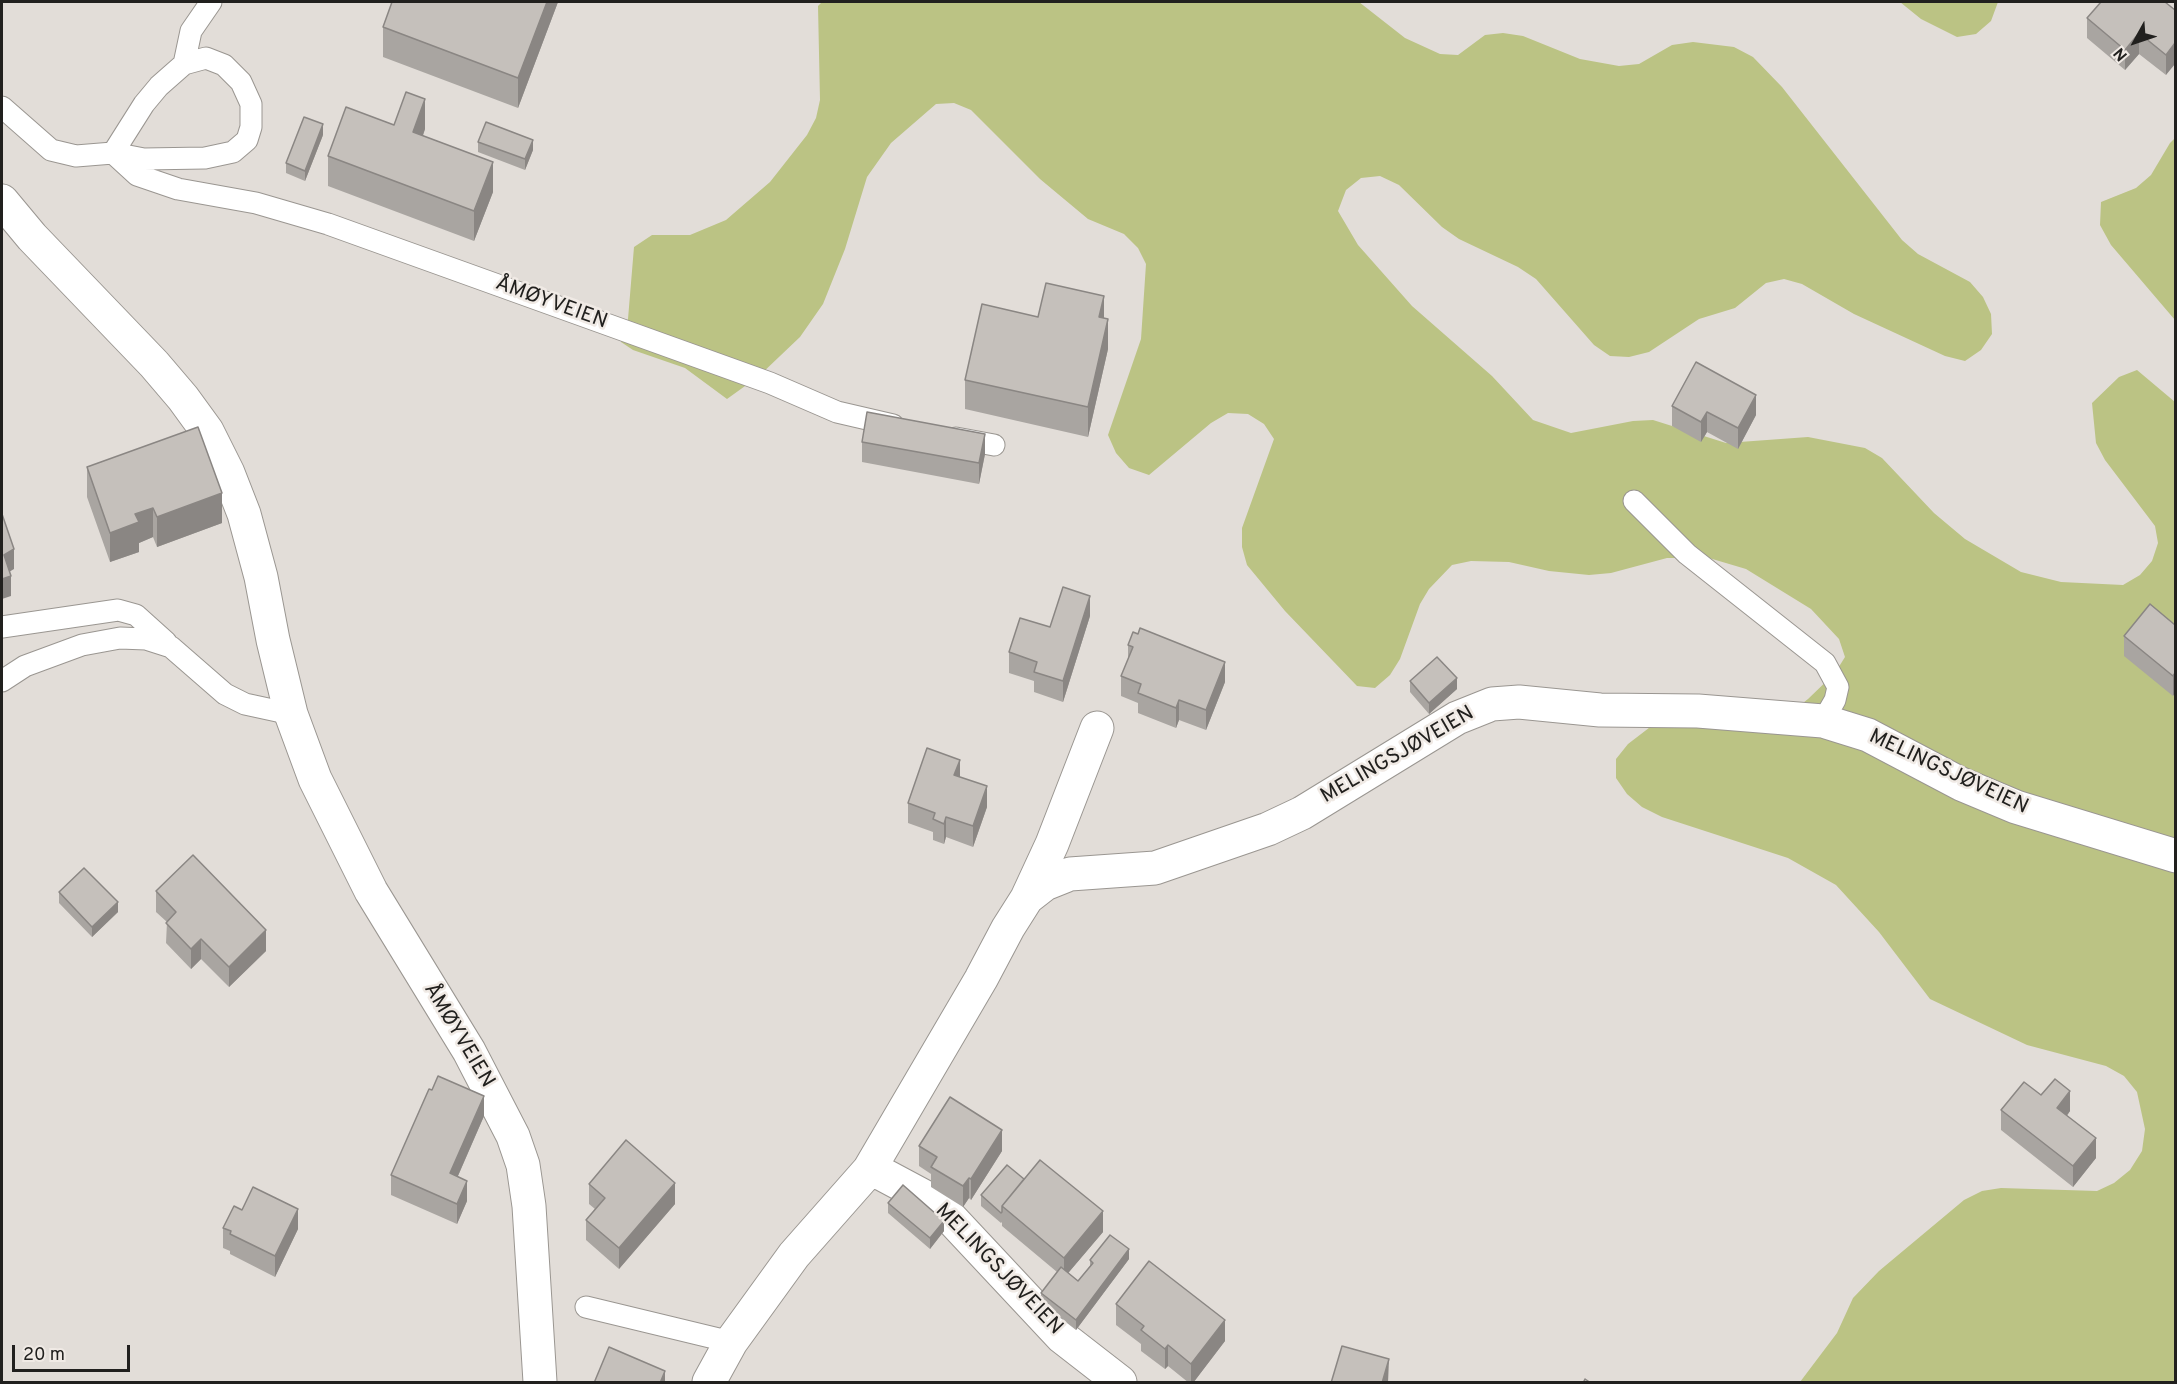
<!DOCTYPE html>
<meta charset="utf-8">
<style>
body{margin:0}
#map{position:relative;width:2177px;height:1384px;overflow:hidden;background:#e2ddd8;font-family:Overpass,sans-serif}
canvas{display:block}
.frame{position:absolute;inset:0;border:3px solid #21201e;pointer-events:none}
.north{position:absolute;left:2105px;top:12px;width:60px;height:60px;-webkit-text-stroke:4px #f0eae5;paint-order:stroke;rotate:230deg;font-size:16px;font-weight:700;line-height:24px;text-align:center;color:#21201e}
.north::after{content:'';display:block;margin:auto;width:21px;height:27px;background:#21201e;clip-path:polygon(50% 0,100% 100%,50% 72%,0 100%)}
.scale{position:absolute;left:12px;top:1345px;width:118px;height:27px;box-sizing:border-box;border:3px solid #21201e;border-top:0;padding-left:8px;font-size:18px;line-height:21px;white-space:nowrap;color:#21201e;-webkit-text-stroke:4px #f0eae5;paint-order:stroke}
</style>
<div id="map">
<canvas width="2177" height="1384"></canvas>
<div class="frame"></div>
<div class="north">N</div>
<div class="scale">20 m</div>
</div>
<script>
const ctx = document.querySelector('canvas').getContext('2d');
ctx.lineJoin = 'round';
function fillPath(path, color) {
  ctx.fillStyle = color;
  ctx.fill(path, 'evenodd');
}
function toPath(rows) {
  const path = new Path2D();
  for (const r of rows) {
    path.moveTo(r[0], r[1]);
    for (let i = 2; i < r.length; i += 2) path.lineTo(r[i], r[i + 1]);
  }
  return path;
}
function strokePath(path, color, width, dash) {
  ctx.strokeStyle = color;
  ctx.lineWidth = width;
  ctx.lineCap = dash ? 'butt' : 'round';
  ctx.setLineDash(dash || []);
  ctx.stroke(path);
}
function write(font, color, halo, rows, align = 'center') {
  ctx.font = font + ' Overpass,sans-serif';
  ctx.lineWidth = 5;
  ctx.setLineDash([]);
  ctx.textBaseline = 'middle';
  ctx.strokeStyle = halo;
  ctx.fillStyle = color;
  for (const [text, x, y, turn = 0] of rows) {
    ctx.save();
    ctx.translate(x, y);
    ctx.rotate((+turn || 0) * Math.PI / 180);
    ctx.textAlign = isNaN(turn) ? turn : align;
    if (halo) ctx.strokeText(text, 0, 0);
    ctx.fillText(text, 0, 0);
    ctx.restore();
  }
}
const green = toPath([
 [822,2,1359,2,1405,38,1440,54,1458,55,1485,35,1503,33,1523,36,1580,59,1619,66,1639,64,1672,45,1693,42,1734,47,1753,57,1782,87,1902,240,1918,254,1970,282,1983,297,1991,314,1992,334,1981,350,1965,361,1945,356,1854,314,1802,284,1784,279,1766,283,1735,308,1699,319,1649,352,1629,357,1610,356,1594,345,1536,279,1518,267,1459,239,1442,227,1399,185,1380,176,1361,178,1346,190,1338,211,1358,245,1412,306,1492,376,1533,420,1571,433,1633,421,1653,420,1726,443,1808,437,1865,448,1882,458,1934,513,1965,539,2021,572,2061,582,2123,585,2140,575,2152,561,2158,543,2155,526,2105,460,2096,443,2092,403,2119,377,2137,370,2175,402,2175,1382,1800,1382,1837,1333,1853,1298,1879,1271,1964,1200,1982,1191,2001,1188,2097,1191,2114,1183,2130,1170,2142,1151,2145,1129,2137,1092,2124,1076,2106,1066,2027,1045,1930,999,1879,932,1836,885,1788,858,1662,817,1642,807,1627,794,1616,778,1616,759,1628,744,1658,721,1775,725,1808,699,1835,673,1845,657,1839,639,1811,609,1746,569,1709,558,1667,558,1611,573,1589,575,1549,571,1509,562,1471,561,1452,565,1429,589,1420,604,1400,659,1390,675,1375,688,1357,686,1285,611,1247,565,1242,547,1242,528,1274,439,1264,424,1248,414,1228,413,1211,423,1149,475,1129,468,1116,453,1108,435,1141,339,1146,264,1138,248,1124,234,1088,219,1040,179,971,110,954,103,936,104,891,143,867,177,845,249,823,304,800,337,759,376,727,399,685,368,633,350,621,342,628,319,634,247,652,235,690,235,726,220,770,182,807,135,816,118,820,100,818,6],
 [1900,2,1998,2,1991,21,1976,34,1957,37,1921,19],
 [2175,138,2175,320,2111,245,2100,225,2101,202,2136,188,2151,175,2170,143]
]);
const service = toPath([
 [2,107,51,150,76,156,113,153,144,104,159,86,184,64,191,31,211,2],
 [113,153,137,175,178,189,256,203,328,224,770,383,837,412,893,425],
 [113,153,144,159,205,158,233,152,247,140,251,127,251,104,241,82,224,65,206,58,184,64],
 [956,438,994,445],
 [1634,501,1687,554,1825,663,1838,687,1835,700,1823,721],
 [2,627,118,610,136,615,166,642],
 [2,681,25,666,82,645,120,638,146,639,171,647,225,694,245,704,291,714],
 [586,1307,731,1342]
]);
const minor = toPath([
 [1027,898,1045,884,1070,874,1155,868,1268,829,1302,813,1457,718,1492,704,1519,702,1600,710,1698,711,1823,721,1868,735,1961,784,2016,807,2176,856],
 [869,1170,882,1174,925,1197,946,1213,1062,1337,1120,1382],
 [709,1382,731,1342,794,1255,869,1170,981,979,1008,928,1027,898,1052,844,1097,728]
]);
const secondary = toPath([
 [2,201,32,237,154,364,183,398,207,431,228,473,244,514,261,577,273,640,291,714,315,779,371,891,469,1051,513,1136,523,1165,529,1206,540,1382]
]);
const wall = toPath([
 [392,2,558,2,518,108,383,57,383,27],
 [2175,10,2166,75,2139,54,2125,70,2087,38,2087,18],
 [394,125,425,129,423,136,493,192,474,241,328,186,328,156],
 [323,135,305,181,286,173,286,163],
 [478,142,533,150,525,170,478,152],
 [1038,317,1104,318,1108,349,1088,437,965,409,965,380],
 [1672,406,1756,415,1738,449,1707,432,1701,442,1672,426],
 [862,442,985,454,979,484,862,462],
 [87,467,222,523,157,547,153,537,139,543,139,552,110,562,87,497],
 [1090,616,1063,702,1034,692,1034,681,1009,673,1009,652,1050,627],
 [2175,625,2173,696,2124,656,2124,636],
 [1128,645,1225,682,1206,730,1179,720,1176,728,1138,713,1138,703,1121,696,1121,676,1128,660],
 [1410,681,1457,689,1429,714,1410,692],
 [960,777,987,807,973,847,946,837,944,844,933,840,933,832,908,823,908,803],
 [156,891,266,951,229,987,201,959,191,969,166,943,167,922,156,912],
 [59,892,118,912,92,937,59,903],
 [2041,1095,2070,1111,2067,1116,2096,1158,2073,1187,2001,1130,2001,1110],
 [484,1116,458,1176,467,1201,457,1224,391,1195,391,1175],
 [919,1146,1002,1151,971,1200,969,1198,963,1207,931,1187,931,1174,919,1166],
 [1024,1179,1103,1232,1068,1273,1078,1281,1090,1266,1090,1260,1129,1259,1076,1330,1041,1303,1041,1293,1057,1272,1002,1226,1002,1222,1001,1223,981,1206,981,1195],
 [589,1184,675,1204,619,1269,586,1240,586,1220,595,1209,589,1204],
 [888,1203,944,1231,930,1249,888,1213],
 [242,1210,298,1229,275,1277,230,1254,230,1251,223,1248,223,1228],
 [1116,1304,1225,1341,1193,1383,1189,1383,1168,1366,1165,1369,1141,1351,1141,1344,1116,1325]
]);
const shadedWall = toPath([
 [547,2,558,2,518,108,518,78],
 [2139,33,2139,54,2125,70,2125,50],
 [2175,43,2175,64,2166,75,2166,55],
 [425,99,425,129,413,162,413,132],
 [323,124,323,135,305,181,305,171],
 [533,140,533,150,525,170,525,159],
 [493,162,493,192,474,241,474,211],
 [1104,296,1104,326,1099,317],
 [1108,319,1108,349,1088,437,1088,407],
 [1756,395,1756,415,1738,449,1738,428],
 [1707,412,1707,432,1701,442,1701,422],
 [985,434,985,454,979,484,979,463],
 [222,493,222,523,157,547,157,517],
 [3,500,3,521,2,521,2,501],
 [153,508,153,537,139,543,139,552,110,562,110,533,135,514],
 [14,549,14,569,4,575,4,555],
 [11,576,11,596,2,599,2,579],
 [1090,596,1090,616,1063,702,1063,681],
 [1225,662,1225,682,1206,730,1206,710],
 [2175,673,2175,693,2173,696,2173,676],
 [1457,678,1457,689,1429,714,1429,703],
 [1179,700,1179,720,1176,728,1176,708],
 [960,760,960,780,954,775],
 [987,786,987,807,973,847,973,826],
 [946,817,946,837,944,844,944,824],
 [118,902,118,912,92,937,92,927],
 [266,930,266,951,229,987,229,967],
 [201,939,201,959,191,969,191,949],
 [2070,1091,2070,1111,2057,1128,2057,1108],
 [484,1096,484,1116,450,1194,450,1173],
 [1002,1130,1002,1151,971,1200,971,1179],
 [2096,1138,2096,1158,2073,1187,2073,1166],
 [969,1178,969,1198,963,1207,963,1186],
 [467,1181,467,1201,457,1224,457,1204],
 [675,1183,675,1204,619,1269,619,1248],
 [298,1209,298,1229,275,1277,275,1256],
 [1103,1211,1103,1232,1064,1278,1064,1258],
 [944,1221,944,1231,930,1249,930,1238],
 [1129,1249,1129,1259,1076,1330,1076,1320],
 [1225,1320,1225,1341,1193,1383,1191,1383,1191,1364],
 [1168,1345,1168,1366,1165,1369,1165,1349],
 [1389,1359,1388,1383,1382,1383],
 [665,1371,665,1383,660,1383]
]);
const building = toPath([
 [392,2,547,2,518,78,383,27,392,2],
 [2101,2,2165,2,2175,10,2175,43,2166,55,2139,33,2125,50,2087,18,2101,2],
 [406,92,425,99,413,132,493,162,474,211,328,156,346,107,394,125,406,92],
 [304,117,323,124,305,171,286,163,304,117],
 [486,122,533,140,525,159,478,142,486,122],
 [1046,283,1104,296,1099,317,1108,319,1088,407,965,380,982,304,1038,317,1046,283],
 [1696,362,1756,395,1738,428,1707,412,1701,422,1672,406,1696,362],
 [867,412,985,434,979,463,862,442,867,412],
 [198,427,222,493,157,517,153,508,135,514,139,522,110,533,87,467,198,427],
 [2,514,14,549,4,555,11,576,2,579,2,514],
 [1063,587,1090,596,1063,681,1034,672,1037,662,1009,652,1020,618,1050,627,1063,587],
 [2150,604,2175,625,2175,673,2173,676,2124,636,2150,604],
 [1140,628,1225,662,1206,710,1179,700,1176,708,1138,693,1141,684,1121,676,1133,647,1128,645,1133,632,1138,634,1140,628],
 [1437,657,1457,678,1429,703,1410,681,1437,657],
 [927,748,960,760,954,775,987,786,973,826,946,817,944,824,933,819,935,813,908,803,927,748],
 [193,855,266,930,229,967,201,939,191,949,166,923,176,912,156,891,193,855],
 [84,868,118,902,92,927,59,892,84,868],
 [438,1076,484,1096,450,1173,467,1181,457,1204,391,1175,429,1089,432,1090,438,1076],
 [2055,1079,2070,1091,2057,1108,2096,1138,2073,1166,2001,1110,2024,1082,2041,1095,2055,1079],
 [950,1097,1002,1130,971,1179,969,1178,963,1186,931,1167,937,1157,919,1146,950,1097],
 [626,1140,675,1183,619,1248,586,1220,605,1198,589,1184,626,1140],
 [1040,1160,1103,1211,1064,1258,1002,1206,1040,1160],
 [1007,1165,1024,1179,1002,1206,1002,1212,1001,1213,981,1195,1007,1165],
 [903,1185,944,1221,930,1238,888,1203,903,1185],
 [253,1187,298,1209,275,1256,230,1234,231,1231,223,1228,234,1206,242,1210,253,1187],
 [1110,1235,1129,1249,1076,1320,1041,1293,1061,1267,1078,1281,1093,1263,1090,1260,1110,1235],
 [1149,1261,1225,1320,1191,1364,1168,1345,1165,1349,1141,1330,1144,1326,1116,1304,1149,1261],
 [1342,1346,1389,1359,1382,1383,1331,1383,1342,1346],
 [609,1347,665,1371,660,1383,594,1383,609,1347],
 [1585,1379,1591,1383,1583,1383,1585,1379]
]);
const streetNames = [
 ["ÅMØYVEIEN",551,304,20],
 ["MELINGSJØVEIEN",1398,756,-30],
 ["MELINGSJØVEIEN",1948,773,25],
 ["ÅMØYVEIEN",458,1036,59],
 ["MELINGSJØVEIEN",998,1270,46]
];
fillPath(green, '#bbc384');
strokePath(service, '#9a9691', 23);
strokePath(minor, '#9a9691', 35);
strokePath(secondary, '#9a9691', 35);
strokePath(service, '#fff', 21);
strokePath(minor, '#fff', 33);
strokePath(secondary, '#fff', 33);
fillPath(wall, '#a9a5a1');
fillPath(shadedWall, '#8a8683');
fillPath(building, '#c5c0bb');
strokePath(building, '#8a8683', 1.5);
write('21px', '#21201e', '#f0eae5', streetNames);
</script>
